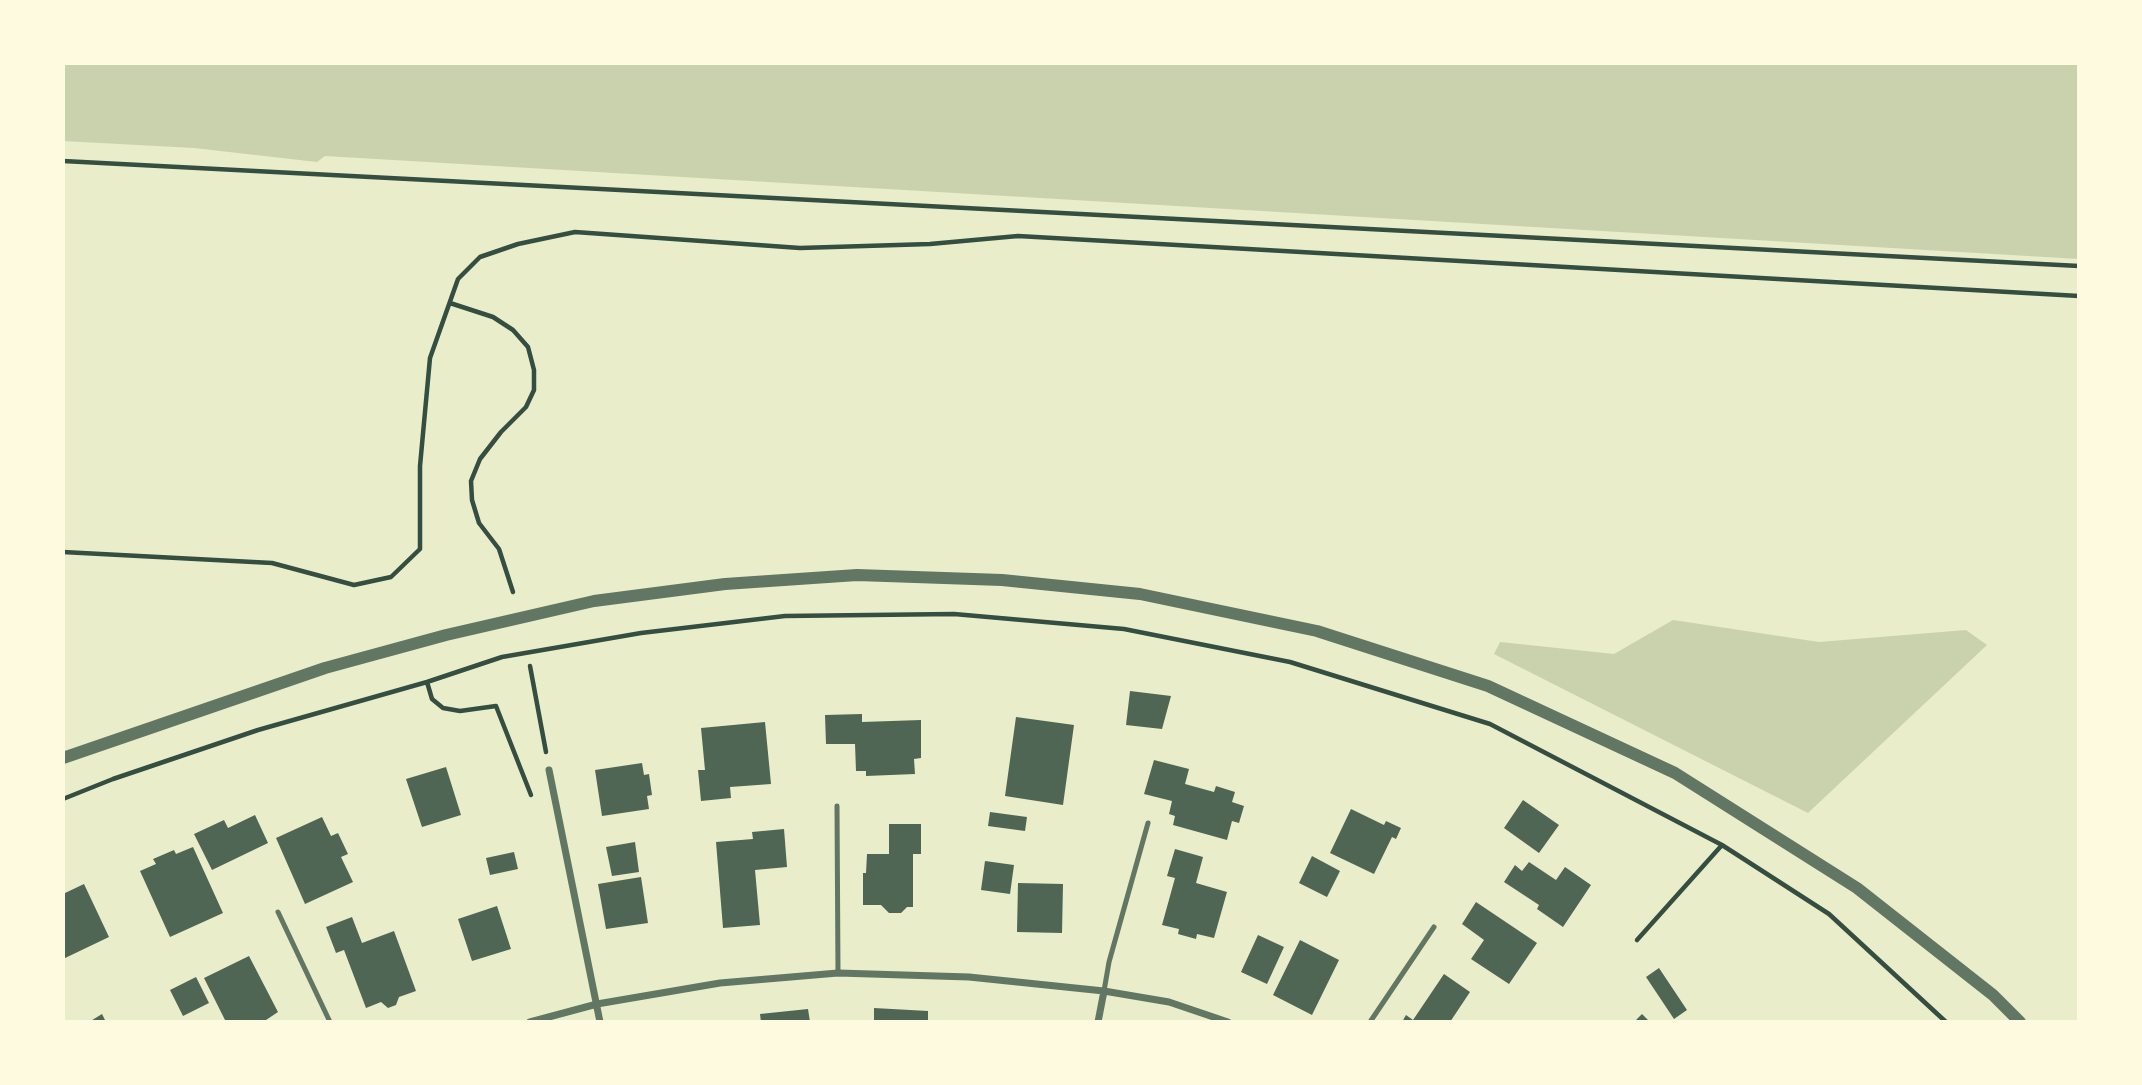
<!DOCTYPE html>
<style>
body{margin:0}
#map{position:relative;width:2142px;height:1085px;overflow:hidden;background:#e9edc9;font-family:"PT Sans Narrow",sans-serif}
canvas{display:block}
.frame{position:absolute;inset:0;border:65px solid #fefae0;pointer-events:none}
</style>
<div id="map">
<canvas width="2142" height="1085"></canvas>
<div class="frame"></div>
</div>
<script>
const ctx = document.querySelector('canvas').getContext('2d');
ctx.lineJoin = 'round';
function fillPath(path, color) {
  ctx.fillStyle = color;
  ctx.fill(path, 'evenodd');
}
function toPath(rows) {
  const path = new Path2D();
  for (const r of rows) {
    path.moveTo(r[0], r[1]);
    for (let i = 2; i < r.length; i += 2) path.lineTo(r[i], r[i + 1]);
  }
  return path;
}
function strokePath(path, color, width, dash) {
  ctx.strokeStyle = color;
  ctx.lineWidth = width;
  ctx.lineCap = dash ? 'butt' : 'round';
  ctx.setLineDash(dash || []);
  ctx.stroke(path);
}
const green = toPath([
 [63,63,2079,63,2079,259,325,156,317,162,194,148,63,141],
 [1673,620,1819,642,1966,630,1987,645,1808,813,1494,654,1500,642,1614,654]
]);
const building = toPath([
 [1130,691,1171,696,1162,729,1126,725],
 [862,714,862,722,921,720,921,758,914,759,915,774,866,776,866,771,856,771,855,744,826,744,825,715],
 [1016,717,1074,725,1063,805,1005,796],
 [765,722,771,784,730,787,731,798,701,801,698,770,705,770,701,728],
 [1154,760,1189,769,1185,784,1214,792,1216,786,1235,792,1232,802,1244,806,1239,823,1232,821,1227,840,1173,825,1175,816,1169,814,1172,801,1144,794],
 [642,763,644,775,649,774,652,795,647,796,649,809,602,816,595,770],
 [446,767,461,815,422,827,406,779],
 [1523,800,1559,825,1539,853,1504,828],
 [1351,809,1384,825,1386,821,1401,828,1396,839,1392,837,1374,874,1330,853],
 [990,812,1027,817,1025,831,988,826],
 [255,815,268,843,212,870,194,834,224,820,228,828],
 [322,817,331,836,338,833,348,854,341,857,353,882,305,904,276,838],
 [889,824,921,824,921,854,913,854,913,907,907,907,901,913,889,913,881,905,863,905,863,873,866,873,867,854,889,854],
 [784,829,787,867,755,870,760,925,723,928,716,842,753,839,752,832],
 [635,842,639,872,612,876,606,847],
 [193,847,223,913,170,937,140,871,156,864,153,859,174,850,176,854],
 [1175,849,1203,857,1196,883,1227,892,1214,938,1197,934,1196,939,1178,934,1179,929,1162,925,1175,878,1167,876],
 [514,852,518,869,490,875,486,858],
 [1312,856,1340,871,1327,897,1299,883],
 [985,861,1014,865,1010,894,981,890],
 [1529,862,1556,880,1565,867,1591,885,1563,927,1537,909,1539,905,1504,882,1515,865,1522,871],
 [641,877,648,923,606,929,598,884],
 [1018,883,1063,884,1062,933,1017,932],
 [84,884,109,937,63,959,63,894],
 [1476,902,1537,943,1509,984,1471,959,1484,940,1462,924],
 [497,906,511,949,472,961,458,919],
 [352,917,362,943,394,931,416,991,399,997,396,1005,388,1008,381,1002,366,1008,344,950,336,953,326,927],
 [1258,935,1284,947,1267,984,1241,972],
 [1300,940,1339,960,1312,1015,1273,995],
 [249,956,278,1012,263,1022,226,1022,204,978],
 [1659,968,1687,1010,1674,1019,1646,977],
 [1444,974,1470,992,1450,1022,1402,1022,1406,1015,1413,1020],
 [196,977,209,1003,183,1016,170,990],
 [874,1008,928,1011,928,1022,874,1022],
 [808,1009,810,1022,761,1022,760,1014],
 [102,1014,106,1022,89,1022],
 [1642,1014,1650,1022,1634,1022]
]);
const path = toPath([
 [63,161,2079,266],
 [450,303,493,317,513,330,528,347,534,370,534,390,526,407,501,432,480,459,471,481,472,500,479,523,499,549,513,592],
 [63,552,272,563,354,585,391,577,420,549,420,466,430,358,458,279,480,257,518,244,575,232,800,248,930,244,1018,236,2079,296],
 [530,666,546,752],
 [427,682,432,699,443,708,460,711,496,706,531,795],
 [63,799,113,779,258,730,427,682,502,657,641,633,785,616,954,614,1124,629,1290,662,1490,724,1722,845,1829,914,1946,1022],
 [1637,940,1722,845]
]);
const service = toPath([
 [837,806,838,973],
 [278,912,330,1022],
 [1104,991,1109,962,1148,823],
 [1370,1022,1434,927]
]);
const minor = toPath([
 [549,770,600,1022],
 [530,1022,597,1004,720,983,838,973,969,977,1104,991,1169,1002,1228,1022],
 [1098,1022,1104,991]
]);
const tertiary = toPath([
 [63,758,325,668,446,635,594,601,725,584,857,575,1002,580,1140,594,1317,631,1488,686,1675,773,1857,888,1993,995,2020,1022]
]);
fillPath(green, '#cad2ad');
fillPath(building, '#4f6655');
strokePath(path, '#344e41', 4.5);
strokePath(service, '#617663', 5);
strokePath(minor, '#617663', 7);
strokePath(tertiary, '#617663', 12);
</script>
